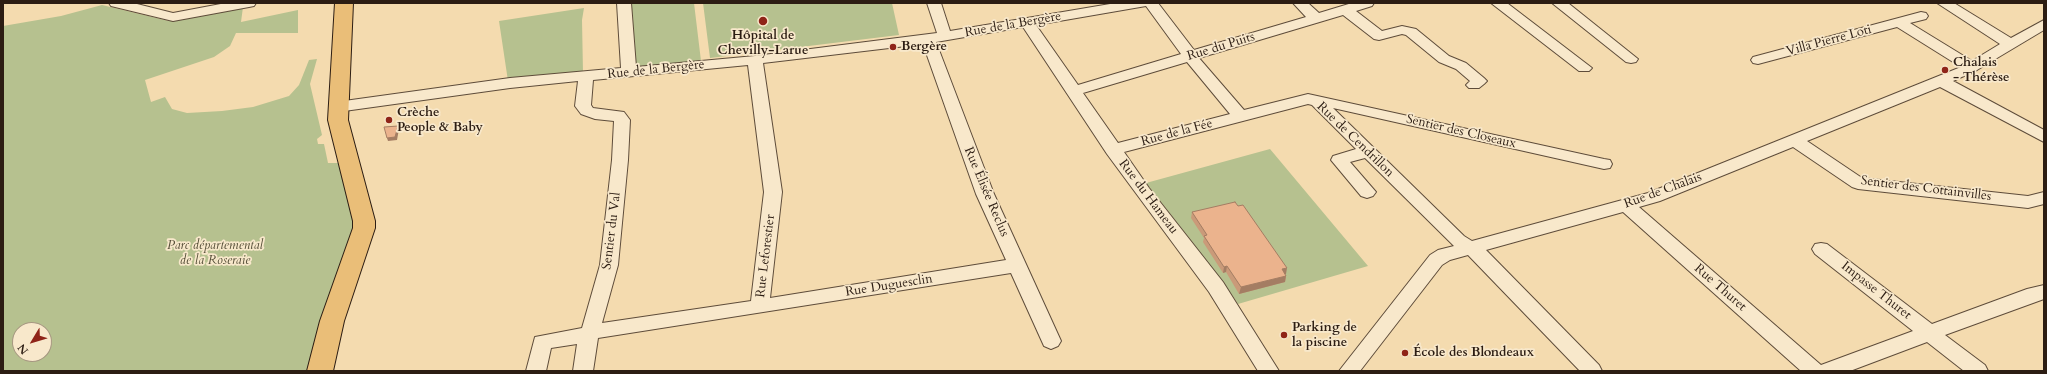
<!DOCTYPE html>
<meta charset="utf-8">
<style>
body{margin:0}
#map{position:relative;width:2047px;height:374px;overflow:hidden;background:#f4dbaf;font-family:Cardo,serif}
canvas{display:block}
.frame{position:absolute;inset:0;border:4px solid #2c1d13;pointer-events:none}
.north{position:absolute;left:12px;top:322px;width:40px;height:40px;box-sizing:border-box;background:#f8e8cb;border:1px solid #a69781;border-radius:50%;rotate:232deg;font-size:11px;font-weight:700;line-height:16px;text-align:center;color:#2c1d13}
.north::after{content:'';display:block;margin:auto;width:14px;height:18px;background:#8f2418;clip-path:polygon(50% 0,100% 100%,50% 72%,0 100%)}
</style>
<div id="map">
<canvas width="2047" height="374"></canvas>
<div class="frame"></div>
<div class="north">N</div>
</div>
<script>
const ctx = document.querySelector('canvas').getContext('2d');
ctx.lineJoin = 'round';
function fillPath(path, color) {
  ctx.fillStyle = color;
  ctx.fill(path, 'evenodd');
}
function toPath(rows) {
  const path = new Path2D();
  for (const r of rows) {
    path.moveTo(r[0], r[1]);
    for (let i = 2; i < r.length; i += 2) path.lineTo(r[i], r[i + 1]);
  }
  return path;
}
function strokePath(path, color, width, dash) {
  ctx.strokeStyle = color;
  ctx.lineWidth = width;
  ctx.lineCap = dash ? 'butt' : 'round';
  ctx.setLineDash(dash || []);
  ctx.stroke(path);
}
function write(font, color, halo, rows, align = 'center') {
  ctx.font = font + ' Cardo,serif';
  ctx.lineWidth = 3.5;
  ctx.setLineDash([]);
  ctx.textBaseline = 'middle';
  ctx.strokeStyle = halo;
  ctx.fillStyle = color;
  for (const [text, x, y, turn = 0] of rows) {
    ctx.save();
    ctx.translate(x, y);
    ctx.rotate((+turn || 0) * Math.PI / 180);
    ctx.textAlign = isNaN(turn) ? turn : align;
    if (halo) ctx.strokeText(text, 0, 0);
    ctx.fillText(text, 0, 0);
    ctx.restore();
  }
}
const green = toPath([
 [628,3,694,3,701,61,637,68,635,66],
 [703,3,892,3,899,35,710,58],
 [102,5,169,21,243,7,241,22,298,10,298,33,236,33,230,46,214,57,145,80,151,102,165,97,172,109,187,113,222,111,253,107,289,96,299,85,309,60,317,59,310,84,322,135,317,139,318,144,324,144,328,163,338,163,355,222,311,371,3,371,3,26,61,16],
 [20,330,44,330,44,354,20,354],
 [584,8,582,20,583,73,508,81,499,21],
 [1270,149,1368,266,1238,304,1226,286,1146,183]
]);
const minor = toPath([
 [109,3,133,3,173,13,226,3,256,3,254,6,249,7,173,21,111,6,109,3],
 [617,3,631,3,636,67,755,56,937,33,927,3,941,3,950,31,1116,3,1158,3,1194,50,1306,17,1293,3,1308,3,1319,13,1352,3,1374,3,1372,6,1356,11,1382,31,1402,26,1416,29,1449,56,1466,63,1484,78,1487,81,1484,84,1479,88,1469,88,1466,85,1470,81,1456,69,1439,62,1406,35,1402,34,1379,40,1374,39,1343,15,1199,58,1244,110,1308,94,1604,159,1610,160,1612,164,1610,168,1604,169,1333,108,1464,236,1472,241,1648,193,1961,67,1897,27,1758,64,1753,63,1751,60,1753,57,1921,12,1926,13,1928,16,1926,19,1910,23,1972,61,2000,44,1937,3,1954,3,2011,38,2044,20,2044,30,1977,70,1953,81,2044,130,2044,142,1940,87,1807,141,1862,178,2028,196,2044,192,2044,204,2028,208,1858,189,1852,187,1793,147,1660,201,1639,207,1821,365,1913,331,1815,254,1812,249,1815,244,1821,243,1827,244,1932,324,2027,289,2044,285,2044,299,1945,335,1985,365,1988,371,1964,371,1927,342,1850,371,1801,371,1623,212,1486,250,1599,365,1602,371,1580,371,1468,255,1450,260,1442,265,1360,371,1339,371,1430,255,1438,250,1454,246,1365,158,1350,162,1376,192,1373,196,1367,198,1361,196,1331,160,1333,156,1356,149,1312,105,1308,104,1124,152,1149,188,1223,282,1279,371,1258,371,1209,292,1107,154,1023,27,936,42,994,194,1061,341,1058,346,1051,349,1044,346,1011,273,598,338,593,371,573,371,577,344,551,348,546,371,526,371,535,337,582,328,600,265,612,160,614,121,595,119,581,114,575,106,578,81,510,88,337,112,331,110,329,107,331,104,337,102,510,78,621,68,617,3],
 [1146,6,1181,54,1078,85,1036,25,1146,6],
 [923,44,976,194,1006,260,770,298,782,192,763,63,923,44],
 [1187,62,1230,114,1118,143,1083,93,1187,62],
 [748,65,764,192,751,301,602,323,618,265,628,160,630,120,624,112,593,108,591,105,593,80,748,65],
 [1491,3,1507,3,1592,68,1589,71,1579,71,1491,3],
 [1552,3,1568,3,1638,59,1636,62,1631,63,1626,62,1552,3]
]);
const major = toPath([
 [335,3,353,3,348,120,375,221,375,228,344,321,333,371,307,371,320,321,353,228,353,221,328,120,335,3]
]);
const wall = toPath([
 [1192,212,1286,274,1285,274,1286,276,1285,282,1239,294,1226,272,1223,273,1203,242,1204,238,1191,218]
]);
const shadedWall = toPath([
 [398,126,399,129,397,140,388,141,387,138],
 [1227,266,1226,272,1223,273,1224,267],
 [1287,268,1286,274,1280,275,1282,269],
 [1286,276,1285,282,1239,294,1241,287]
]);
const building = toPath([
 [398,126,395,137,387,138,384,127,398,126],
 [1235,202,1238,206,1243,205,1287,268,1282,269,1286,276,1241,287,1227,266,1224,267,1204,236,1207,235,1192,212,1235,202]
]);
const markers = [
 [763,21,5,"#8f2418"],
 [893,47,4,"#8f2418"],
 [1945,70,4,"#8f2418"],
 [389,120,4,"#8f2418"],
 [1284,335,4,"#8f2418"],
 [1405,353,4,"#8f2418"]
];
const streetNames = [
 ["Rue de la Bergère",1013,25,-10],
 ["Villa Pierre Loti",1829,41,-15],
 ["Rue du Puits",1221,47,-17],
 ["Rue de la Bergère",656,70,-6],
 ["Sentier des Closeaux",1461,132,13],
 ["Rue de la Fée",1177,133,-15],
 ["Rue de Cendrillon",1355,140,44],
 ["Sentier des Cottainvilles",1926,189,7],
 ["Rue de Chalais",1663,191,-20],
 ["Rue Élisée Reclus",986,192,67],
 ["Rue du Hameau",1148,197,53],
 ["Sentier du Val",612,231,-83],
 ["Rue Leforestier",766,256,-83],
 ["Rue Duguesclin",889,286,-9],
 ["Rue Thuret",1720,288,41],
 ["Impasse Thuret",1876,291,38]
];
const poiNames = [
 ["Hôpital de",763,36,"center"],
 ["Chevilly-Larue",763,51,"center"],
 ["Bergère",901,47],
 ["Chalais",1953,63],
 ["- Thérèse",1953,78],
 ["Crèche",397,113],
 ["People & Baby",397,128],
 ["Parking de",1292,328],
 ["la piscine",1292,343],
 ["École des Blondeaux",1413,353]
];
const parkNames = [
 ["Parc départemental",215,246],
 ["de la Roseraie",215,261]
];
fillPath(green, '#b6c18f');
strokePath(minor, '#5e4c3a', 2);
strokePath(major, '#2c1d13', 2);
fillPath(minor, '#f8e8cb');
fillPath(major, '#eabe78');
fillPath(wall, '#ca9a79');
fillPath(shadedWall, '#a47d63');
fillPath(building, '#ebb38d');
strokePath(building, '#a47d63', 1);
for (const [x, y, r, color] of markers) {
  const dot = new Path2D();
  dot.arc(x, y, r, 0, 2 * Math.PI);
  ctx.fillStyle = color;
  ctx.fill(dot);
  strokePath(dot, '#f8e8cb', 1.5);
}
write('13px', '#2c1d13', '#f8e8cb', streetNames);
write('bold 13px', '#2c1d13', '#f8e8cb', poiNames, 'left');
write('italic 13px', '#554e38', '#f8e8cb', parkNames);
</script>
